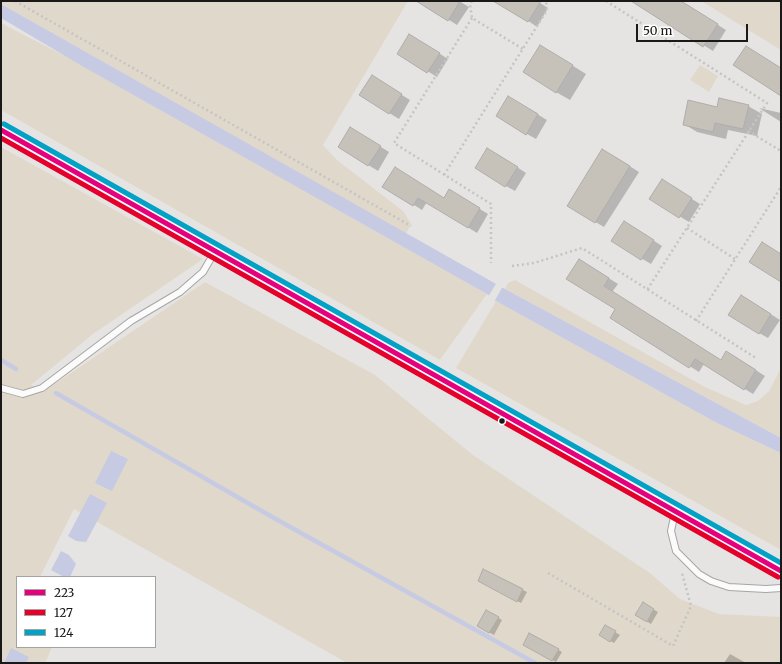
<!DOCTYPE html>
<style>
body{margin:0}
#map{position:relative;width:782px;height:664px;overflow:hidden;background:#e6e4e2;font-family:Merriweather,serif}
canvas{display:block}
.frame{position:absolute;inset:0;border:2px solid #1a1917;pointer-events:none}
.legend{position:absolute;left:16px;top:576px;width:140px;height:72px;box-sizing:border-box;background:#fff;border:1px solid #a3a3a2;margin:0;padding:5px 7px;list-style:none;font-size:12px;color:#1a1917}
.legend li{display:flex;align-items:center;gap:8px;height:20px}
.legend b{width:20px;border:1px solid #a3a3a2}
.scale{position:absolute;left:636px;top:24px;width:112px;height:18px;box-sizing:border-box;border:2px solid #1a1917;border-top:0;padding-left:5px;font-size:12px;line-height:14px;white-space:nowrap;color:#1a1917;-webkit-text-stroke:3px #fff;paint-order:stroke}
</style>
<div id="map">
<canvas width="782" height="664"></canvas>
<div class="frame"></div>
<ul class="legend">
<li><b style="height:5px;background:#e5007d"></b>223</li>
<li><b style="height:5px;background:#e4002b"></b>127</li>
<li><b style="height:5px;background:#01a2c5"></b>124</li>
</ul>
<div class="scale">50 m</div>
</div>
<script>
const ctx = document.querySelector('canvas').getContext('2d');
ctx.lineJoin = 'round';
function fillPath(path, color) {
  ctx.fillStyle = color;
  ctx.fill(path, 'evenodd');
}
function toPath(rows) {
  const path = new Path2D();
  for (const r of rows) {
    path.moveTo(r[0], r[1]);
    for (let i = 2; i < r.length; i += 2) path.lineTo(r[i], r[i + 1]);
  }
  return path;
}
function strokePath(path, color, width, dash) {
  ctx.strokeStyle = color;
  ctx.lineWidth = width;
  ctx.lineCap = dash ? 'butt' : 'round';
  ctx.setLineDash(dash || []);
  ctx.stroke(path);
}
const green = toPath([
 [1,1,408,1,323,145,337,160,403,211,411,224,406,234,1,4],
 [701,1,781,1,781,50],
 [1,23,67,57,487,294,440,360,1,110],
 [700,65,718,76,709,92,690,80],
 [1,147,203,259,93,334,31,385,43,392,205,282,375,375,473,455,650,573,680,599,719,614,781,617,781,663,347,663,74,509,40,577,17,577,17,647,52,647,45,663,1,663],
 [515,280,705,387,746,405,758,401,769,391,779,372,781,365,781,438,505,289,508,283],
 [496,301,717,423,781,453,781,550,456,368]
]);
const water = toPath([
 [1,4,505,289,781,438,781,453,717,423,496,301,487,294,82,66,1,18],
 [111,451,128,459,112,491,95,483],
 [90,494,107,503,86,542,76,541,68,536],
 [61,551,69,555,76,564,70,577,64,577,51,570],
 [11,648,29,657,26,663,4,663]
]);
const pier = toPath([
 [497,282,503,286,494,302,488,297]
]);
const shadow = toPath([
 [419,1,459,1,469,7,457,25],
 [500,1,537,1,548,8,537,27],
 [632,1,680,1,726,30,713,51],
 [418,40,448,59,437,77,398,53],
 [554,54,586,74,570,100,556,92],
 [381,82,410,100,399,119,360,95],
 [517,102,547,120,536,139,527,134],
 [748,106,762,114,757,136,728,130,726,139,697,132,684,124,718,108],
 [759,108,781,113,781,122],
 [360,134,389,152,378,171,339,147],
 [497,154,526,173,515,191,506,186],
 [612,155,639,172,604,227,568,206],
 [384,186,445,199,459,196,488,214,477,233,427,202,422,210],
 [671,186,700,204,689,222,651,199],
 [633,227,662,246,651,264,612,241],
 [588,265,618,284,612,292,721,361,735,357,765,376,753,394,704,364,699,372,612,318,617,309],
 [750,301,780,320,768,338,759,333],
 [484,571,527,592,521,603,479,580],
 [643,604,658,612,651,624,636,615],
 [487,611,502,620,494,635,478,626],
 [605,626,620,635,614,643,600,635],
 [530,634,562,652,556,662,524,644],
 [730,654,746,663,724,663]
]);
const stream = toPath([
 [1,360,16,369],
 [56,393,274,518,535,663]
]);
const building = toPath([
 [416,1,460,1,448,21,416,1],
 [493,1,541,1,528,22,493,1],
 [631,1,681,1,718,24,703,47,631,1],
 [409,34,440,53,427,73,397,54,409,34],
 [540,45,573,65,556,93,523,72,540,45],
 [746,46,781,68,781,96,733,65,746,46],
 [372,75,402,94,389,114,359,95,372,75],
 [508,96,538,114,526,135,496,116,508,96],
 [719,98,749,105,743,129,715,123,713,132,683,125,688,100,717,107,719,98],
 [350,127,381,146,368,166,338,147,350,127],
 [487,148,518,167,505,187,475,168,487,148],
 [602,149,630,166,595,223,567,206,602,149],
 [395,167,444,198,449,189,480,208,468,228,418,198,413,206,382,187,395,167],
 [662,179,692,198,679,218,649,199,662,179],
 [624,221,654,240,641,260,611,241,624,221],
 [762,242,781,254,781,282,749,262,762,242],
 [579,259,609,278,604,286,672,329,721,360,726,351,756,370,744,390,695,359,689,368,610,318,615,309,566,279,579,259],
 [741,295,771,314,759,334,728,315,741,295],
 [483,569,523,589,517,602,478,581,483,569],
 [643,602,654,609,647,622,635,615,643,602],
 [486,610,499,617,489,633,477,626,486,610],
 [605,625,616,631,610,642,599,635,605,625],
 [529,633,559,649,552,661,523,645,529,633]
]);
const path = toPath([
 [15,1,411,226],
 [472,1,470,4,472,18,523,49],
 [606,1,767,103,647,290],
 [472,18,394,143,491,204,491,263],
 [748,131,781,151],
 [444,175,547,10,546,1],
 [687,228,735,259],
 [512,266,534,263,582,248,756,358],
 [696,321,781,187],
 [548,573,673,646,691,606,682,573]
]);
const lane = toPath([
 [1,388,23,394,42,388,131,321,180,292,203,272,214,253],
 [675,512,671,531,676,551,699,574,711,581,729,587,766,589,781,588]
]);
const secondary = toPath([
 [1,130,781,571]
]);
const bus1 = toPath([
 [1,130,781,571]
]);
const bus2 = toPath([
 [1,138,778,577]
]);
const bus3 = toPath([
 [4,124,781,563]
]);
const markers = [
 [502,421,3.5,"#1a1917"]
];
fillPath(green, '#e0d9cb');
fillPath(water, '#c6cae3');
fillPath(pier, '#e6e4e2');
fillPath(shadow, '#0003');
strokePath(stream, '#c6cae3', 4.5);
fillPath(building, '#c6c2ba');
strokePath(building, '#aeadab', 1);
strokePath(lane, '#a7a6a4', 8);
strokePath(secondary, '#a7a6a4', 18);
strokePath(path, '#c4c4c3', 2.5, [2, 3]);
strokePath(lane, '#fbfbfb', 6);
strokePath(secondary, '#fbfbfb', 17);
strokePath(bus1, '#e5007d', 5);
strokePath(bus2, '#e4002b', 5);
strokePath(bus3, '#01a2c5', 5);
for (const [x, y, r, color] of markers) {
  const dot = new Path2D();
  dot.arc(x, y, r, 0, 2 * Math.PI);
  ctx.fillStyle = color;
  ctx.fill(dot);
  strokePath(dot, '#fff', 1.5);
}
</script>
